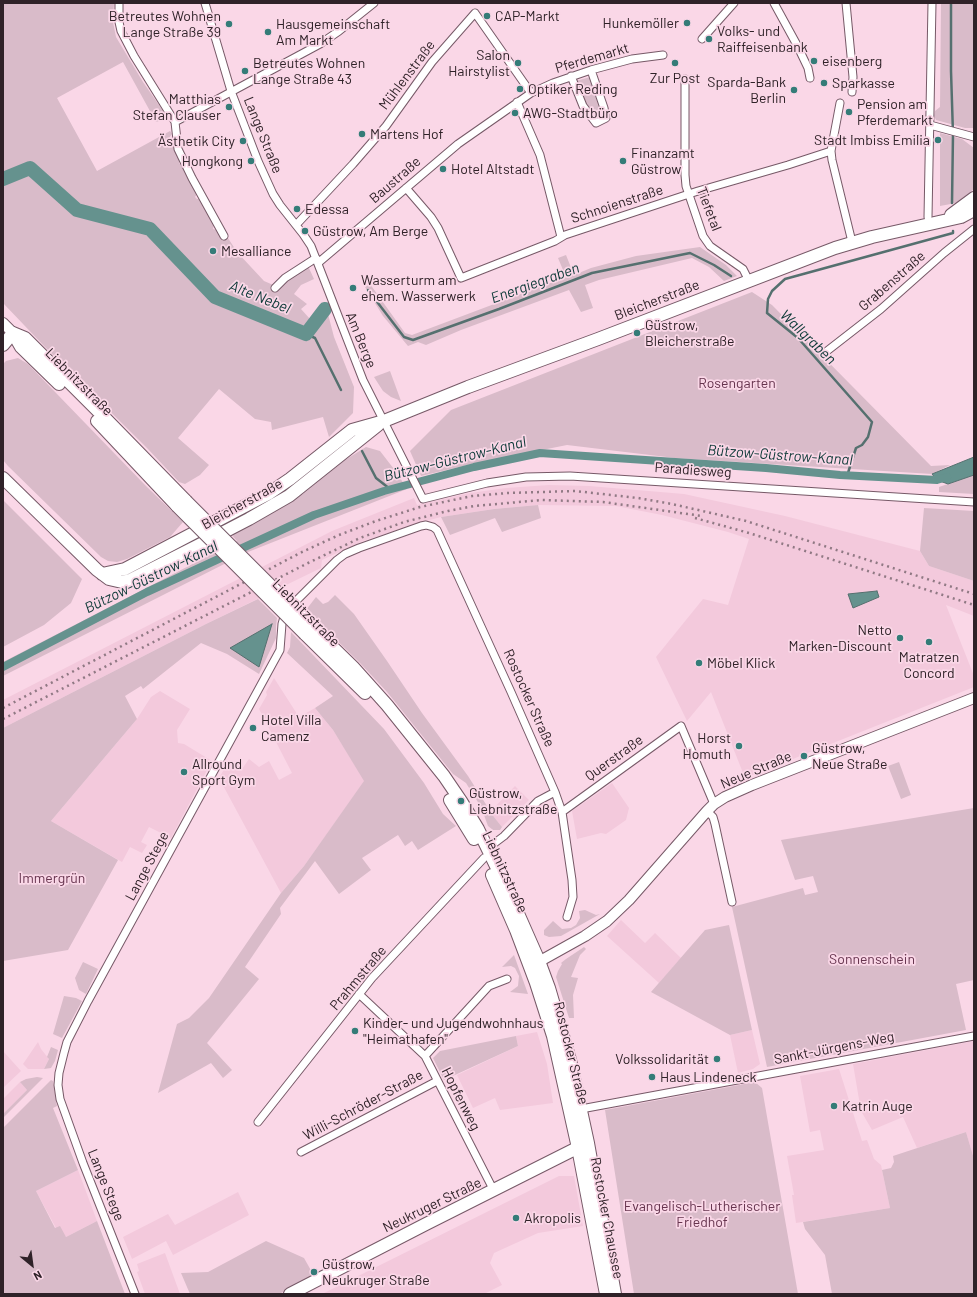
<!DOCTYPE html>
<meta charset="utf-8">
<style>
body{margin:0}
#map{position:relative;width:977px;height:1297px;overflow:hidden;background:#fad7e7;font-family:Barlow,sans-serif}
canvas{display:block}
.frame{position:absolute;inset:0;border:4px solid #2f2228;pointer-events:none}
.north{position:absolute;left:12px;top:1245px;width:40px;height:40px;-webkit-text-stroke:3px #fad7e7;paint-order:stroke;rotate:151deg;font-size:11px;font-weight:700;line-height:16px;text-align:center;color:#2f2228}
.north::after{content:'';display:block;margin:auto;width:14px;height:18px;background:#2f2228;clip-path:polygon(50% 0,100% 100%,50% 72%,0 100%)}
</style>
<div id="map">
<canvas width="977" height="1297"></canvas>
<div class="frame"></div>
<div class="north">N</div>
</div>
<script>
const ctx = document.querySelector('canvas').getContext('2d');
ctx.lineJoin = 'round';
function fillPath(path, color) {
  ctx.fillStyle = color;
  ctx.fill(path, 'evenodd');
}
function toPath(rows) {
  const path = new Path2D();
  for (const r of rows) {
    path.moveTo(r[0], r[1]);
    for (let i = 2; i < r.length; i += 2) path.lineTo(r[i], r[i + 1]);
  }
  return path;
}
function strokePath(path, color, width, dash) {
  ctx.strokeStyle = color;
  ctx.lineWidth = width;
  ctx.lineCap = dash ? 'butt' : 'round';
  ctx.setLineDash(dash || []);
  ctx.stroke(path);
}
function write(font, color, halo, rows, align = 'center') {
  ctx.font = font + ' Barlow,sans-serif';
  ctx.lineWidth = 3.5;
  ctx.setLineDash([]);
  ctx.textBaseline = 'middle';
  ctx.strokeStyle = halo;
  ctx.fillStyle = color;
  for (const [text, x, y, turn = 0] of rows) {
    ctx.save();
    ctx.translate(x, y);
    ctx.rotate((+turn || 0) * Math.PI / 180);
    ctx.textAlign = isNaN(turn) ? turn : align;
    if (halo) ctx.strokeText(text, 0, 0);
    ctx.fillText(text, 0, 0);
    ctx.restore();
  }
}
const built = toPath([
 [549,485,589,486,684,494,785,516,920,551,929,566,974,581,974,616,946,605,974,676,974,687,745,778,711,692,687,721,656,657,703,599,728,605,749,539,728,532,662,515,616,506,538,505,494,509,441,517,422,522,363,541,322,560,321,568,206,624,3,728,3,700,332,531,414,498,417,505,470,493,506,488],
 [274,678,299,717,315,708,333,730,365,781,304,866,281,893,219,778,229,761,242,769,249,759,259,767,269,761,279,780,292,773,259,709,267,695,266,692],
 [160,691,190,709,177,730,178,743,184,744,212,761,171,838,149,827,141,842,147,845,142,853,130,847,122,862,51,821,137,719,151,697],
 [612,783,629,808,626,820,606,834,601,833,577,839,572,811],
 [515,786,529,800,502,827,490,812],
 [621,920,645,943,655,933,681,958,659,983,607,936],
 [752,1030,760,1064,753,1069,738,1073,730,1035],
 [537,1032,547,1064,553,1103,500,1110,495,1098,473,1108,457,1075,518,1046,516,1036],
 [974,1041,974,1159,966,1132,917,1148,903,1117,872,1130,861,1111,853,1064],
 [38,1042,41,1049,49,1059,44,1069,28,1069,23,1064],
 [3,1051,21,1071,3,1088],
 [839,1069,862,1141,867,1140,874,1159,881,1165,890,1208,796,1223,792,1195,794,1195,787,1156,824,1150,820,1130,810,1132,800,1076],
 [20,1082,27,1090,3,1114,3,1099],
 [78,1170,97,1221,66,1237,56,1228,36,1191],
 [559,1176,574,1176,583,1226,538,1233,494,1253,490,1263,502,1285,484,1294,322,1294],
 [238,1192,249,1215,173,1255,166,1241,132,1259,123,1237,168,1214,175,1225],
 [165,1253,180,1294,145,1294,137,1272,139,1271,137,1264]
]);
const green = toPath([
 [3,3,114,3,113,22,116,37,143,82,168,118,156,122,123,62,57,98,97,171,170,131,172,134,169,138,174,140,180,159,179,163,181,165,183,164,197,194,195,197,197,199,200,199,214,225,213,229,217,230,226,235,237,252,264,281,278,287,308,266,314,279,301,285,294,294,307,304,301,309,310,319,323,306,329,312,328,314,334,337,354,387,353,413,329,437,323,417,272,430,271,422,255,419,219,389,178,438,209,465,200,475,185,484,179,482,147,448,45,347,3,303],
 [941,3,974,3,974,128,965,128,936,120,934,116,935,111,940,107],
 [590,77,601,108,591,114,586,108,576,81],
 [940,133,962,139,974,148,974,189,956,203,940,206],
 [700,247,726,265,737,276,724,281,709,267,692,258,599,280,585,285,593,308,581,312,569,290,461,330,426,345,418,342,408,346,383,316,365,287,370,284,405,333,412,335,566,277,558,258,566,255,574,275,591,268,636,256],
 [752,292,772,305,931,466,950,465,932,474,675,458,567,445,472,464,421,476,410,451,451,410],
 [18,358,28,364,145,485,183,522,170,537,127,559,117,562,108,561,101,557,8,466,3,460,3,364,6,361],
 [390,371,401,401,391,397,383,391,374,377],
 [366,447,380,451,397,473,407,489,248,552,3,676,3,662,237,541,231,534,303,494,345,460],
 [974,475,974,494,939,492,939,487],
 [3,500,82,579,71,603,44,625,3,647],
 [538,505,541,518,502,532,495,518,450,535,441,517,494,509],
 [924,508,974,511,974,581,929,566,920,551],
 [335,595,354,614,387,661,422,713,468,776,494,817,502,827,500,830,493,830,488,826,481,807,466,783,453,774,387,692,360,663,306,610,316,597,323,604,328,602],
 [258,599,277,618,276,626,276,638,259,674,227,654,201,643,143,689,141,686,125,696,137,719,51,821,118,860,68,950,3,961,3,728,206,624],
 [291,632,384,729,424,783,443,814,456,826,418,850,412,841,405,846,398,835,362,858,371,870,339,894,315,861,280,908,281,914,245,967,259,979,207,1043,232,1070,223,1078,211,1063,158,1093,177,1024,189,1018,209,998,281,893,304,866,364,781,333,730,315,708,333,696,287,653,290,647],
 [899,762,911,795,901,799,888,766],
 [974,808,974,980,956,984,966,1030,767,1067,732,907,803,888,805,895,818,892,813,876,795,880,781,840],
 [585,910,596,915,600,914,561,936,549,937,544,935,544,930,553,921,562,929,571,928,576,925,580,918,579,911],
 [729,925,752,1030,730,1035,651,992,705,930],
 [584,947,586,949,580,955,571,977,578,978,573,995,574,1018,569,1018,556,977,558,971,562,964,561,963,566,959],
 [514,955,528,994,510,992,518,986,519,976,515,968,511,966,502,967],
 [83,962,98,969,86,994,79,990,75,978],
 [64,996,76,998,82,1001,62,1038,53,1034],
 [516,1036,518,1046,444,1080,433,1058,440,1051],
 [51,1047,58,1050,55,1061,51,1068,44,1069,49,1059,47,1057],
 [37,1077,43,1078,3,1118,3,1114,27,1090,20,1082,26,1079],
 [51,1080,53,1081,57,1106,53,1108,78,1170,36,1191,55,1228,60,1226,66,1237,97,1221,125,1294,3,1294,3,1128],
 [755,1082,762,1088,798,1294,634,1294,605,1110],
 [966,1132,974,1159,974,1294,832,1294,825,1255,805,1229,803,1222,890,1208,882,1170,891,1168,894,1162,893,1156],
 [266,1241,304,1258,313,1274,311,1278,279,1294,190,1294,181,1273,208,1272]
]);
const water = toPath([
 [974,457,974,475,948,484,937,480,932,474,974,457],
 [877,591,879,597,853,608,848,594,877,591],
 [272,624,259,667,230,648,272,624]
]);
const stream = toPath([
 [951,3,951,71,953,134,952,203],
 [368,290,404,337,413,340,499,309,592,273,690,253,714,265,731,276],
 [306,334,315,338,341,390],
 [362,451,376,478,390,489],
 [847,476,856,448,862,445,868,437,872,422,798,338,767,313,768,299,772,291,785,279,953,233,953,231]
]);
const canal = toPath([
 [3,667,147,592,314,515,384,491,474,467,540,453,766,468,840,475,937,480,947,477]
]);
const river = toPath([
 [3,179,30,168,77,210,150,229,215,297,306,334,325,309]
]);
const street = toPath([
 [119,3,119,22,121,31,134,56,175,122,178,149,192,178,224,236],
 [205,3,231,91,258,161,273,194,280,205,303,234,311,246,363,380,423,499,487,483,526,477,570,476,974,502],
 [774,3,797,45,808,68,810,78],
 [846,3,853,77,852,92],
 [702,39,734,3],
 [571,76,583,106,596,123,606,118,604,108,591,70],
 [685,79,685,175,686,186,703,236,710,246,743,269,749,281],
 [517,102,540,155,561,237],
 [840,103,831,151,832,160,852,242],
 [175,122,320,44,339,31,374,3],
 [930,125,974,137],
 [406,188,431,217,438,228,461,278,555,241,565,235,698,191,788,165,831,151],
 [928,217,932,3],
 [296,225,353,164,386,126,432,62,475,13,531,93],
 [318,263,458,144,531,93,553,83,591,70,632,59,663,55],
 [275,288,285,278,316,258],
 [827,351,881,309,944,253,974,229],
 [707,811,713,817,715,824,732,902],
 [562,812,681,726,714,804],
 [488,848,504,836,538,801,555,792],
 [359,994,425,1056,494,1191],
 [425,1056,489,986,507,979],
 [581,1109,974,1036],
 [258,1122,372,978,484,858],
 [301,1152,437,1081],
 [135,1294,83,1163,60,1099,58,1085,59,1073,64,1053,67,1042,88,1001,280,650,282,624,284,617,289,608,337,560,345,554,359,548,421,526,426,525,433,527,437,530,511,692,555,792,562,812,572,880,573,897,567,917]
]);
const secondary = toPath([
 [3,323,13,333],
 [533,965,585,936,607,921,629,900,707,811,714,804,725,797,752,785,974,698]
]);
const primary = toPath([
 [951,215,974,198],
 [13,333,25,338,101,414,186,501],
 [13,333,21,347,59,384],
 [3,345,13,333],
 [97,421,177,506],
 [3,478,97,570,109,579,122,582,130,580,199,545,249,519,289,496,378,425],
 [102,574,125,569,268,494,290,479,352,430,384,421,468,387,598,339,835,248,872,237,961,217,974,210],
 [312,627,353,667,387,705,444,776,461,801,478,829,509,893,539,961,549,988,570,1060,588,1143,615,1294],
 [305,634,365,693],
 [450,800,474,839],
 [492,875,516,930,536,983,553,1036,578,1148,606,1294],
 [290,1294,426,1224,585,1144]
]);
const rail = toPath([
 [695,518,749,533,974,605],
 [3,708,302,552,339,535,376,521,420,507,472,496,508,493,575,491,638,498,672,504,746,521,974,594],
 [3,719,308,563,360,538,404,522,448,511,474,506,542,500,603,502,702,516]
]);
const primaryBridge = toPath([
 [186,501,312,627],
 [177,506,305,634]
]);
const markers = [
 [487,16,4,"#347c78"],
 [687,23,4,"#347c78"],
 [229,24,4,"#347c78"],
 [268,32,4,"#347c78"],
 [709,39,4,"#347c78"],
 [814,61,4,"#347c78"],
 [518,63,4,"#347c78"],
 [675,63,4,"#347c78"],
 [245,71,4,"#347c78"],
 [824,83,4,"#347c78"],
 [520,89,4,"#347c78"],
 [794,90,4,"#347c78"],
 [229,107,4,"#347c78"],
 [849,112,4,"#347c78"],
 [515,113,4,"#347c78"],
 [362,134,4,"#347c78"],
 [938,140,4,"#347c78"],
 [243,141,4,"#347c78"],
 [251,161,4,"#347c78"],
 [623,161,4,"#347c78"],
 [443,169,4,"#347c78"],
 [297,209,4,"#347c78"],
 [305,231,4,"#347c78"],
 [213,251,4,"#347c78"],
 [353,288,4,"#347c78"],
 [637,333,4,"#347c78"],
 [900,638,4,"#347c78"],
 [929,642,4,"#347c78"],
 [699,663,4,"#347c78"],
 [253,728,4,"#347c78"],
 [739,746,4,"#347c78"],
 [804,756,4,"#347c78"],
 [184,772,4,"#347c78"],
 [461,801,4,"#347c78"],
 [355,1031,4,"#347c78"],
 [717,1059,4,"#347c78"],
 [652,1077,4,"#347c78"],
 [834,1106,4,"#347c78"],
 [516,1218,4,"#347c78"],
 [314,1272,4,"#347c78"]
];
const poiNames = [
 ["Betreutes Wohnen",221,16,"right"],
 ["Lange Straße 39",221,32,"right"],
 ["CAP-Markt",495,16],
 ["Hunkemöller",679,23,"right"],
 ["Hausgemeinschaft",276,24],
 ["Am Markt",276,40],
 ["Volks- und",717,31],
 ["Raiffeisenbank",717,47],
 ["Salon",510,55,"right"],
 ["Hairstylist",510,71,"right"],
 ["eisenberg",822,61],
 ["Betreutes Wohnen",253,63],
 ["Lange Straße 43",253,79],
 ["Zur Post",675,78,"center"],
 ["Sparda-Bank",786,82,"right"],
 ["Berlin",786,98,"right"],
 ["Sparkasse",832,83],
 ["Optiker Reding",528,89],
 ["Matthias",221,99,"right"],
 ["Stefan Clauser",221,115,"right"],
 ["Pension am",857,104],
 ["Pferdemarkt",857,120],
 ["AWG-Stadtbüro",523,113],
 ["Martens Hof",370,134],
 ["Stadt Imbiss Emilia",930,140,"right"],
 ["Ästhetik City",235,141,"right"],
 ["Finanzamt",631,153],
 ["Güstrow",631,169],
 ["Hongkong",243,161,"right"],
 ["Hotel Altstadt",451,169],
 ["Edessa",305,209],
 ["Güstrow, Am Berge",313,231],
 ["Mesalliance",221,251],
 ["Wasserturm am",361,280],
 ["ehem. Wasserwerk",361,296],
 ["Güstrow,",645,325],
 ["Bleicherstraße",645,341],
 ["Netto",892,630,"right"],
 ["Marken-Discount",892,646,"right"],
 ["Matratzen",929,657,"center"],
 ["Concord",929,673,"center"],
 ["Möbel Klick",707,663],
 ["Hotel Villa",261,720],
 ["Camenz",261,736],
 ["Horst",731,738,"right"],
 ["Homuth",731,754,"right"],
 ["Güstrow,",812,748],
 ["Neue Straße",812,764],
 ["Allround",192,764],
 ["Sport Gym",192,780],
 ["Güstrow,",469,793],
 ["Liebnitzstraße",469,809],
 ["Kinder- und Jugendwohnhaus",363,1023],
 ["\"Heimathafen\"",363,1039],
 ["Volkssolidarität",709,1059,"right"],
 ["Haus Lindeneck",660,1077],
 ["Katrin Auge",842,1106],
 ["Akropolis",524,1218],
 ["Güstrow,",322,1264],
 ["Neukruger Straße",322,1280]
];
const streetNames = [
 ["Pferdemarkt",592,58,-16],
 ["Mühlenstraße",407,75,-53],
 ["Lange Straße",263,135,68],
 ["Baustraße",395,180,-41],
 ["Schnoienstraße",617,204,-18],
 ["Tiefetal",709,209,69],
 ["Grabenstraße",892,281,-41],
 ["Bleicherstraße",657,300,-21],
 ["Am Berge",361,340,68],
 ["Liebnitzstraße",79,382,45],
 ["Paradiesweg",693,470,4],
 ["Bleicherstraße",242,504,-29],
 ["Liebnitzstraße",306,613,45],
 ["Rostocker Straße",529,698,66],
 ["Querstraße",614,758,-36],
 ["Neue Straße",756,770,-23],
 ["Lange Stege",147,866,-62],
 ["Liebnitzstraße",505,872,65],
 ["Prahmstraße",358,978,-50],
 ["Sankt-Jürgens-Weg",834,1048,-11],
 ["Rostocker Straße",571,1053,76],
 ["Hopfenweg",461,1099,63],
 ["Willi-Schröder-Straße",363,1105,-28],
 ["Lange Stege",106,1185,68],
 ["Neukruger Straße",432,1205,-26],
 ["Rostocker Chaussee",607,1218,79]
];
const parkNames = [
 ["Rosengarten",737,383],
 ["Immergrün",52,878],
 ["Sonnenschein",872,959],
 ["Evangelisch-Lutherischer",702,1206],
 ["Friedhof",702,1222]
];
const waterNames = [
 ["Energiegraben",535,283,-20],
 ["Alte Nebel",260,297,22],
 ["Wallgraben",808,337,44],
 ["Bützow-Güstrow-Kanal",780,455,4],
 ["Bützow-Güstrow-Kanal",455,459,-14],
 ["Bützow-Güstrow-Kanal",151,577,-26]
];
fillPath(built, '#f3c9dc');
fillPath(green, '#d9bbc9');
fillPath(water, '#65928e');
strokePath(water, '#55706f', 1);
strokePath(stream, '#55706f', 2.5);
strokePath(canal, '#65928e', 8);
strokePath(river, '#65928e', 14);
strokePath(street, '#765967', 9);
strokePath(secondary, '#765967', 12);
strokePath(primary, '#765967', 14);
strokePath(street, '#fff', 7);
strokePath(secondary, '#fff', 10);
strokePath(primary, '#fff', 12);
strokePath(rail, '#907984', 2.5, [2, 4]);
strokePath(primaryBridge, '#765967', 14, []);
strokePath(primaryBridge, '#fff', 12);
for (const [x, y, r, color] of markers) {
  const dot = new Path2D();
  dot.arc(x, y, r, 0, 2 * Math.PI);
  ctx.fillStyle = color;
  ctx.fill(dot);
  strokePath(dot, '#fad7e7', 1.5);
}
write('14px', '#2f2228', '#fad7e7', poiNames, 'left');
write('14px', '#2f2228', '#fad7e7', streetNames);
write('14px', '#66344e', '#fad7e7', parkNames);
write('italic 15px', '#0b3836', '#fad7e7', waterNames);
</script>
